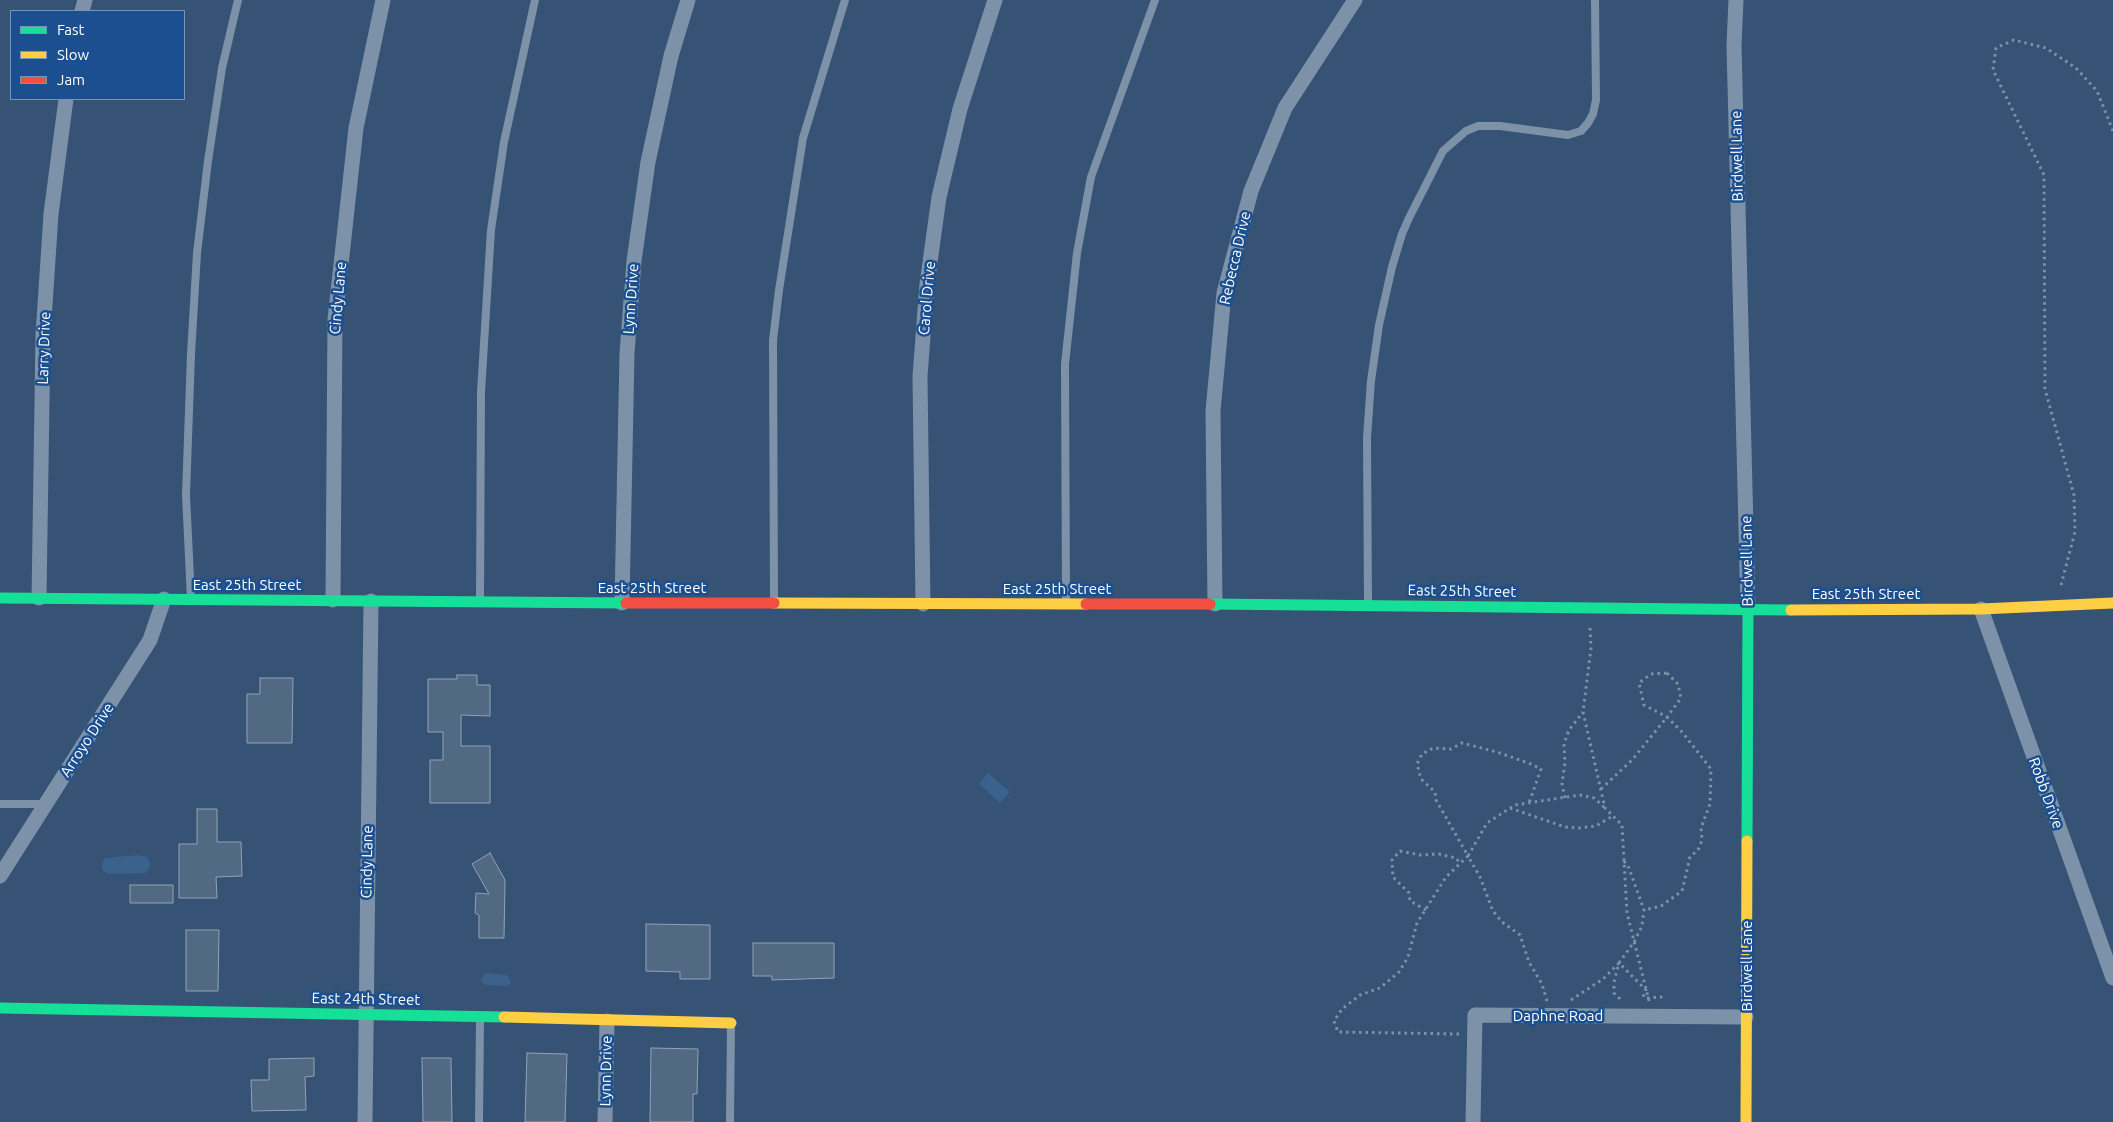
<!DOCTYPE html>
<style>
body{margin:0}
#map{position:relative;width:2113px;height:1122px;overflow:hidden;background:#365274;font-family:Ubuntu,sans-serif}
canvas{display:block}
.legend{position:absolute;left:10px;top:10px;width:175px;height:90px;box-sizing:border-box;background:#1b4f8f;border:1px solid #7695bc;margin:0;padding:6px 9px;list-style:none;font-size:15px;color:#fff}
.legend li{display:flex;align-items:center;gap:10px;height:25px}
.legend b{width:25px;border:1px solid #7695bc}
</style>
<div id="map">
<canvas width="2113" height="1122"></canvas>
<ul class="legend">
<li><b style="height:6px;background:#16e098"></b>Fast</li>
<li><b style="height:6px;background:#ffcf43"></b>Slow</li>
<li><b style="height:6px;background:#f24e42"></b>Jam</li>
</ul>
</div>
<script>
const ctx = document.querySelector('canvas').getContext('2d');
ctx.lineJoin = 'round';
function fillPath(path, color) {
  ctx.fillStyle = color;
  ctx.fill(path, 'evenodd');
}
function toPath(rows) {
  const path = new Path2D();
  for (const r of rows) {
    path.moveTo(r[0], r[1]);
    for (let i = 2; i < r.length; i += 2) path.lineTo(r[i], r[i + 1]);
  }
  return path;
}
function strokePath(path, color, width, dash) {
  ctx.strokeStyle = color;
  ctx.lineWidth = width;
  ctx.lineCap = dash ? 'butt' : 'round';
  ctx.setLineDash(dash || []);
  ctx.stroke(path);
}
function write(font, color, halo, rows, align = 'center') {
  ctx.font = font + ' Ubuntu,sans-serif';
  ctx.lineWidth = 5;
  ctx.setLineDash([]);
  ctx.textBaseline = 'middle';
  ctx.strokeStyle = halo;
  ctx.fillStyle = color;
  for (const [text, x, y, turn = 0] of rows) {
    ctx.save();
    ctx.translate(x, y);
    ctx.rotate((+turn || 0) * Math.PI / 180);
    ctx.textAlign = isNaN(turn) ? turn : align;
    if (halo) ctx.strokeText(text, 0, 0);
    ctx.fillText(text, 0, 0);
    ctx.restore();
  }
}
const water = toPath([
 [988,773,1010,792,1000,803,979,784],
 [138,855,147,857,151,864,146,873,109,874,102,870,102,864,105,858],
 [485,973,507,975,511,983,506,986,485,985,481,981]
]);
const building = toPath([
 [457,675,477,675,477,685,490,685,490,716,461,715,461,746,490,746,490,803,430,803,430,760,443,760,443,732,428,732,428,679,457,679,457,675],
 [260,678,293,678,292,743,247,743,247,694,260,694,260,678],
 [197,809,217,809,217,842,241,842,242,876,216,877,217,898,179,898,179,844,197,844,197,809],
 [490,853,505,880,504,938,479,938,479,915,475,913,476,893,489,894,472,864,490,853],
 [130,885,173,885,173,903,130,903,130,885],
 [646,924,710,925,710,979,680,979,680,972,646,971,646,924],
 [186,930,219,930,218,991,186,991,186,930],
 [753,943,834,943,834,978,772,980,772,976,753,976,753,943],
 [651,1048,698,1049,697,1094,693,1094,693,1122,650,1122,651,1048],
 [527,1053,567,1054,565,1122,525,1122,527,1053],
 [314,1058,314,1076,305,1077,306,1110,252,1111,251,1080,269,1080,269,1059,314,1058],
 [422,1058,451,1058,452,1122,423,1122,422,1058]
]);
const path = toPath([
 [2061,585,2075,532,2074,495,2045,389,2044,175,1993,70,1996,48,2014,40,2046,48,2076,68,2097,91,2113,131],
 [1590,628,1591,648,1583,712,1605,808,1622,825,1627,913,1649,1001],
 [1667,673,1678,684,1681,698,1667,717,1644,705,1639,683,1651,674,1667,673],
 [1601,789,1632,760,1667,717,1683,733,1711,769,1710,804,1701,828,1702,840,1698,850,1690,857,1682,891,1661,906,1644,910],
 [1565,798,1562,784,1565,762,1564,744,1569,730,1583,712],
 [1510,808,1565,827,1578,828,1596,826,1613,816],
 [1624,861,1629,868,1644,910,1642,926,1634,942,1619,963,1646,990,1642,999],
 [1426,910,1410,901,1409,893,1393,877,1392,860,1400,851,1420,855,1439,854,1456,858,1460,863],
 [1647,998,1661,997,1664,1000],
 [1571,1000,1603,979,1619,963,1614,982,1614,993,1621,1000],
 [1547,1001,1542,984,1529,962,1520,935,1502,922,1493,911,1480,877,1468,856,1487,823,1515,805,1580,795,1594,798,1604,807],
 [1459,1034,1338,1032,1334,1021,1342,1009,1360,995,1380,988,1399,972,1408,957,1417,923,1446,877,1468,856,1436,800,1435,792,1421,779,1417,764,1422,754,1433,748,1451,749,1462,743,1497,752,1531,764,1541,769,1529,803]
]);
const lane = toPath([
 [191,599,186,495,191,354,197,253,208,161,222,68,238,0],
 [480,601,481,392,491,230,504,142,535,0],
 [774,602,773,340,779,290,803,138,845,0],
 [1066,602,1065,364,1077,253,1091,177,1155,0],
 [1368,603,1367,438,1371,381,1379,325,1392,267,1402,234,1409,218,1443,151,1466,131,1478,126,1500,126,1568,135,1581,131,1588,123,1593,114,1596,100,1595,0],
 [0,804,45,804],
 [479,1122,480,1019],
 [730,1122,731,1024]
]);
const street = toPath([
 [1736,0,1734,45,1748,610],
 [82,11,85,0],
 [39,598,43,335,51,214,66,99],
 [333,600,335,319,356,128,383,0],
 [622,603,627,353,634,261,648,162,671,56,688,0],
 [923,604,920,376,927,284,939,197,960,109,995,0],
 [1215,604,1213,411,1224,293,1251,191,1285,108,1355,0],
 [1981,609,2113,978],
 [0,876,150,640,164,599],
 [365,1122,371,601],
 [605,1122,607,1021],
 [1473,1122,1475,1015,1746,1017]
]);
const fast = toPath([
 [0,598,626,603],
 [1210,604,1791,610],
 [1747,841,1748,610],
 [0,1008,504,1017]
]);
const slow = toPath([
 [774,603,1086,604],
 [1791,610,1981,609,2113,603],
 [504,1017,731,1023],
 [1746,1122,1747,841]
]);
const jam = toPath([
 [626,603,774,603],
 [1086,604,1210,604]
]);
const streetNames = [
 ["Birdwell Lane",1737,156,-91],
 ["Rebecca Drive",1235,258,-77],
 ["Cindy Lane",338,298,-85],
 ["Carol Drive",927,298,-85],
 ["Lynn Drive",631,299,-86],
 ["Larry Drive",44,348,-88],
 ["Birdwell Lane",1747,561,-91],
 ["East 25th Street",247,585],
 ["East 25th Street",652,588],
 ["East 25th Street",1057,589],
 ["East 25th Street",1462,591,1],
 ["East 25th Street",1866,594],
 ["Arroyo Drive",87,740,-57],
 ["Robb Drive",2046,793,70],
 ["Cindy Lane",367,862,-89],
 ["Birdwell Lane",1747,966,-90],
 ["East 24th Street",366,999,1],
 ["Daphne Road",1558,1016],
 ["Lynn Drive",606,1071,-89]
];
fillPath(water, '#3b618d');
fillPath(building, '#526984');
strokePath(building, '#92a2b6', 1);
strokePath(path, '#7d92a8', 3, [2.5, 4]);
strokePath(lane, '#7d92a8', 8);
strokePath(street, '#7d92a8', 15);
strokePath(fast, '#16e098', 11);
strokePath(slow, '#ffcf43', 11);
strokePath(jam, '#f24e42', 11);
write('15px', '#fff', '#1b4f8f', streetNames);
</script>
